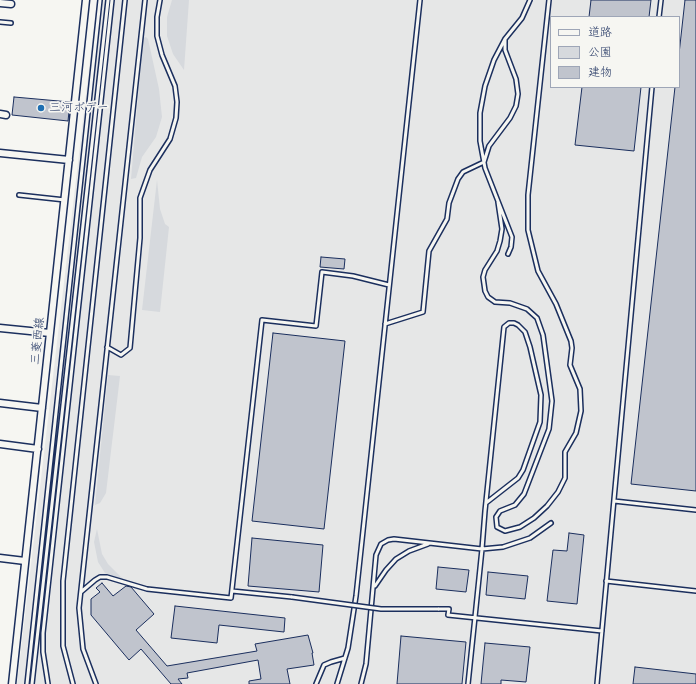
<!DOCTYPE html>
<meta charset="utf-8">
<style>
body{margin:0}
#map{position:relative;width:696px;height:684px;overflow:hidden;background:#f6f6f2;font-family:Sriracha,"Klee One",sans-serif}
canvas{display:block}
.legend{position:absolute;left:550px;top:16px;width:130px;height:72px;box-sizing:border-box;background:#f6f6f2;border:1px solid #9ea6b7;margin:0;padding:5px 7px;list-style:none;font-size:12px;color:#1b2f5e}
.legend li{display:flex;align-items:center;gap:8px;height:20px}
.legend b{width:20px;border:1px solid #9ea6b7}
</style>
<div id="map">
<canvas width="696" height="684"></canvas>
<ul class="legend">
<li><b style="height:5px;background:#f6f6f2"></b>道路</li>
<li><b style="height:11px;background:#d6d9dd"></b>公園</li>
<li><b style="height:11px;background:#c0c4cd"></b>建物</li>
</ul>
</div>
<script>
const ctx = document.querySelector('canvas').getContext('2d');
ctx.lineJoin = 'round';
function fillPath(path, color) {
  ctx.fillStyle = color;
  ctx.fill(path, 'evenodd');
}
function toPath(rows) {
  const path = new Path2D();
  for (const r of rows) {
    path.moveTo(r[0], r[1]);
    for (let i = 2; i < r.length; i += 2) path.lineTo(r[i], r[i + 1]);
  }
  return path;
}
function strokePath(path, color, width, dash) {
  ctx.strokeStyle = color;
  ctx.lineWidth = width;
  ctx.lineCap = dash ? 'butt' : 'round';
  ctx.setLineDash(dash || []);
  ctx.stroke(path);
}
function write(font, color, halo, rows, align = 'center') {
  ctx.font = font + ' Sriracha,"Klee One",sans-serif';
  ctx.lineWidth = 3.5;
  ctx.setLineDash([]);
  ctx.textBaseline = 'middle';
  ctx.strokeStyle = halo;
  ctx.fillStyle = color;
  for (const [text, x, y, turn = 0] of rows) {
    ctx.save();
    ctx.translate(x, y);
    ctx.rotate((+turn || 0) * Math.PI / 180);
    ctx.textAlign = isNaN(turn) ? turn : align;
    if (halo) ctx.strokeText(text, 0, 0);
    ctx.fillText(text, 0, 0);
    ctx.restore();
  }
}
const built = toPath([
 [97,0,696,0,696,684,17,684],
 [551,17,679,17,679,87,551,87]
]);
const green = toPath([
 [172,0,189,0,184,70,173,54,167,36,167,17],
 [146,37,148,39,159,89,162,117,156,137,142,157,136,178,131,179,143,38],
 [157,180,160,209,165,224,169,227,160,312,142,310],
 [108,375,120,376,106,493,100,503,95,505],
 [97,529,102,554,108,564,123,579,105,573,98,562,94,542]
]);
const building = toPath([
 [591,0,651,0,649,17,589,17,591,0],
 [685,0,696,0,696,491,631,484,675,87,679,87,679,54,685,0],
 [582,87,641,87,634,151,575,145,582,87],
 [14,97,70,102,68,121,12,115,14,97],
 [321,257,345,259,344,269,320,267,321,257],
 [273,333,345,341,324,529,252,521,273,333],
 [569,533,584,535,577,604,547,601,553,550,567,551,569,533],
 [252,538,323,545,319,592,248,586,252,538],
 [438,567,469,570,466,592,436,589,438,567],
 [488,572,528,576,525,599,486,595,488,572],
 [102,583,113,596,126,586,131,587,154,614,136,630,167,666,257,651,255,644,308,635,313,653,312,653,314,665,287,669,290,684,249,684,249,681,261,679,258,660,187,673,188,678,178,679,182,684,171,684,141,649,129,660,91,615,91,599,100,592,96,588,102,583],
 [175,606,285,618,284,632,219,625,217,643,171,638,175,606],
 [401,636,466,642,462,684,397,684,401,636],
 [485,643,530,647,526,682,501,680,501,684,481,684,485,643],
 [635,667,696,674,696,684,633,684,635,667]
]);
const lane = toPath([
 [659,17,661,0],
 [0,22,11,23],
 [19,195,65,200],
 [498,202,502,229,500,241,497,251,485,270,483,277,485,291,488,297,495,302,510,303,527,309,537,318,543,335,552,401,549,429,524,494,515,505,500,511,496,517,497,527,505,531,520,527,534,518,547,506,558,492,565,478,565,452,576,433,581,411,580,389,570,365,572,348,571,341,556,304,538,271,528,230,528,195,549,0],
 [508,254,511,247,512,237,485,168,480,141,480,113,485,86,494,60,505,39,522,18,530,0],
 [385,324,423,312,429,251,447,219,449,203,458,179,463,172,484,162,489,146,510,118,516,106,518,94,516,79,505,50,505,39],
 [107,347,121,355,130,348,140,238,140,198,150,170,170,139,176,118,177,102,175,86,162,55,157,36,157,17,160,0],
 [614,501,696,510],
 [606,581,696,591],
 [375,586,386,570,396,559,409,551,428,544],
 [232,591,292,597],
 [81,592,95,580,100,577,107,577,147,589,231,598,262,320,316,326,322,272,353,276,389,285],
 [438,609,449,609,448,615,602,631],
 [27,684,100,0],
 [32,684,108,0],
 [48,684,43,652,43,633,112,0],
 [73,684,63,646,63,581,125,0],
 [96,684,83,649,79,608,145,0],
 [316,684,324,665,331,662,345,658],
 [337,684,348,648,356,596,420,0],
 [361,684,366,664,376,555,381,544,388,540,394,539,482,549,503,547,530,538,551,523],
 [468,684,475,617,482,549,485,511,504,327,509,323,514,323,518,325,525,332,530,347,541,395,540,422,523,470,518,478,486,503],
 [597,684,652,87]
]);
const street = toPath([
 [0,3,11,4],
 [0,114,6,115],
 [0,153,69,160],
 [0,328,50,333],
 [0,403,42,408],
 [0,444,38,449],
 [0,558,25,561],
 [12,684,86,0]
]);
const laneBridge = toPath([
 [292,597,381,609,438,609]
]);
const markers = [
 [41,108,4,"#1f6fb2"]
];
const poiNames = [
 ["三河ボデー",49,108]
];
const streetNames = [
 ["三菱西線",38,341,-84]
];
fillPath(built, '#e6e7e7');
fillPath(green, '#d6d9dd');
fillPath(building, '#c0c4cd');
strokePath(building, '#1b2f5e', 1);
strokePath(lane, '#1b2f5e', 6);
strokePath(street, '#1b2f5e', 9);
strokePath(lane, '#f6f6f2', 3);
strokePath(street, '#f6f6f2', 6);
strokePath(laneBridge, '#1b2f5e', 6, []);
strokePath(laneBridge, '#f6f6f2', 3);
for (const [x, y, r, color] of markers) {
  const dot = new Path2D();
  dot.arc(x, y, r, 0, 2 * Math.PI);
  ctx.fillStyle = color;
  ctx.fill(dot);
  strokePath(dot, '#f6f6f2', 1.5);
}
write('12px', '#1b2f5e', '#f6f6f2', poiNames, 'left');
write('12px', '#1b2f5e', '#f6f6f2', streetNames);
</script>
